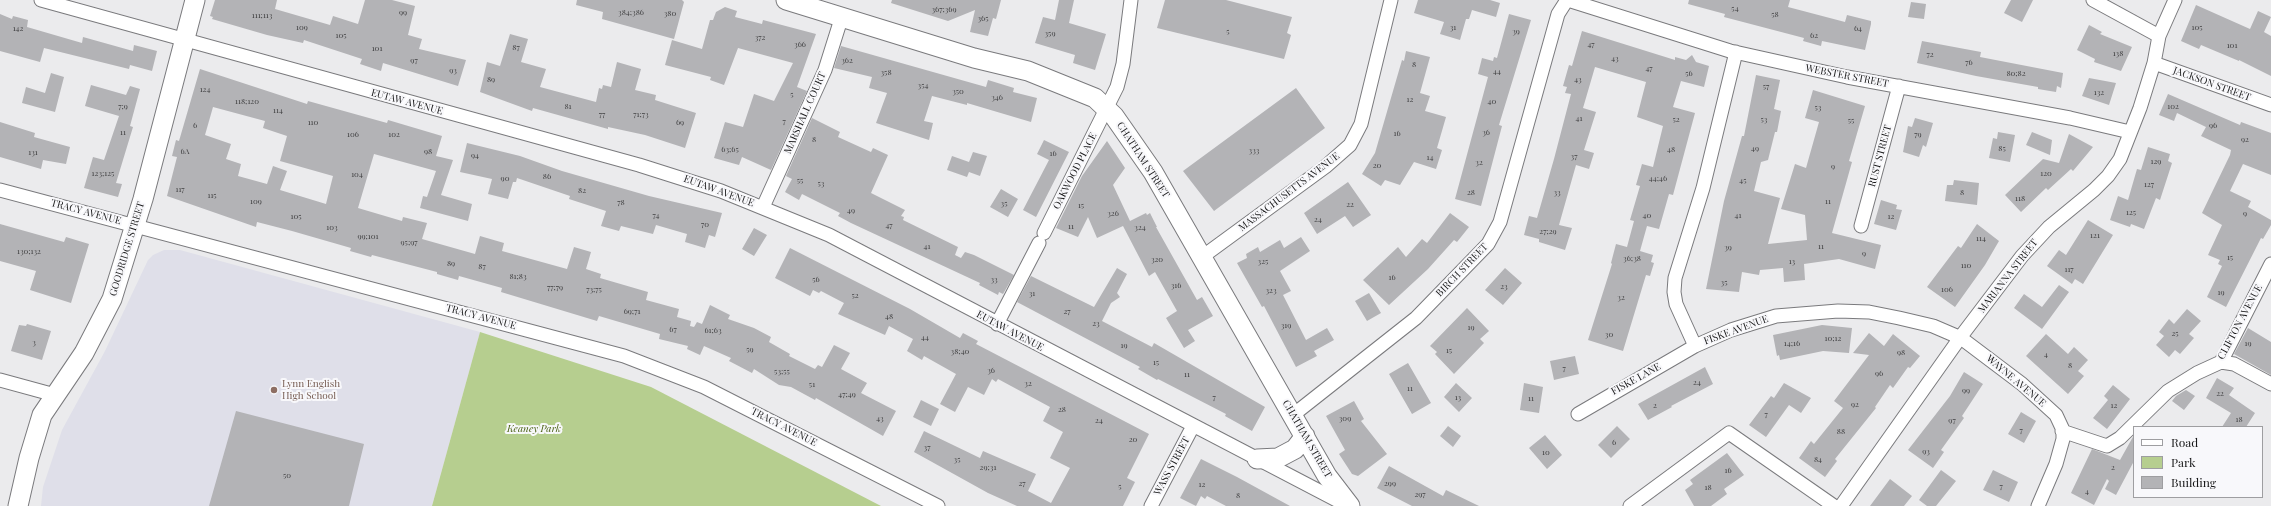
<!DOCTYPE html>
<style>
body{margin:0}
#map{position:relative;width:2271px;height:506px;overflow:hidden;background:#ebebed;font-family:"Playfair Display",serif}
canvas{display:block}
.legend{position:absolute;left:2133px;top:426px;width:130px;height:72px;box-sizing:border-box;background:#f8f8fb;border:1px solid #9e9ea1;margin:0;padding:5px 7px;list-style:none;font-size:12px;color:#181819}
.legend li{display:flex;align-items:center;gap:8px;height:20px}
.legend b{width:20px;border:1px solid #9e9ea1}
</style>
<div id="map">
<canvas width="2271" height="506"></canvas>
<ul class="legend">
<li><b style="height:5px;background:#fff"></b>Road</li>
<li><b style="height:11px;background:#b6ce8f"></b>Park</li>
<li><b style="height:11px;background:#b3b3b6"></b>Building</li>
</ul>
</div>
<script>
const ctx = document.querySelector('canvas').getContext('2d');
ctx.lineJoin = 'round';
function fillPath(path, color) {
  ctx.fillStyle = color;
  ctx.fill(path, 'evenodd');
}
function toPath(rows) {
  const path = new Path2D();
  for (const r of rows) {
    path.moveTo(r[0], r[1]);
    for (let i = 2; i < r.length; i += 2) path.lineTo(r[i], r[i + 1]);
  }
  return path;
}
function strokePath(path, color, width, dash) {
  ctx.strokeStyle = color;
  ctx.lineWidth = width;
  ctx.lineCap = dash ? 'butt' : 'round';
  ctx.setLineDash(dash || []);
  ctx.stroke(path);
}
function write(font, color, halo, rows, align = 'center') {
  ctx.font = font + ' "Playfair Display",serif';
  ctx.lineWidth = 4;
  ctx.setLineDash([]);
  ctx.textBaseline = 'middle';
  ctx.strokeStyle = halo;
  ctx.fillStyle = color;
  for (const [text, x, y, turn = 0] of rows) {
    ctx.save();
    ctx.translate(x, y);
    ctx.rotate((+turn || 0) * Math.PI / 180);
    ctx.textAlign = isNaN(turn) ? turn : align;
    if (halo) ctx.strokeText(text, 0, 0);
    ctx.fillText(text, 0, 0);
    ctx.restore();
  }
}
const built = toPath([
 [164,250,180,250,480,332,432,506,41,506,43,487,62,430,105,351,148,260,153,255]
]);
const green = toPath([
 [480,332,651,387,881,506,432,506]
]);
const building = toPath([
 [215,0,277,0,275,9,330,25,333,16,358,24,365,0,392,0,415,6,408,35,422,39,419,49,466,60,458,86,383,63,381,71,360,64,362,59,304,40,303,43,267,35,212,19,213,17,210,16],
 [577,0,682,0,684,2,674,39,602,19,603,12,576,5],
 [892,0,1001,0,996,19,993,18,988,36,970,32,975,10,948,21,891,3],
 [1059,0,1074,0,1069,23,1106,34,1095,70,1073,63,1075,55,1035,43,1043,17,1055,20],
 [1165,0,1226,0,1292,17,1287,33,1291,35,1284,59,1157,28],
 [1418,0,1490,0,1500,3,1496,17,1472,10,1469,19,1466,19,1460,40,1440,34,1444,22,1414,13],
 [1689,0,1790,0,1788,7,1845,22,1847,15,1871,21,1871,24,1865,50,1822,41,1821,46,1803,41,1804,38,1724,17,1725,14,1688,4],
 [2011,0,2033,0,2022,22,2004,13],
 [1911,2,1926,4,1924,19,1908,17],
 [2196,5,2250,29,2258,11,2271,17,2264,32,2271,36,2271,76,2239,60,2239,61,2201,45,2199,49,2181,41],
 [725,7,737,11,735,17,762,24,763,20,816,34,797,87,807,91,771,170,742,157,739,165,714,158,725,122,743,127,754,94,774,101,793,63,738,48,724,85,710,80,711,77,665,65,672,40,702,49,710,20,713,20,716,12],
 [0,14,12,19,13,16,28,20,27,27,82,43,83,37,133,51,134,45,157,51,152,71,130,65,129,69,44,48,40,62,0,51],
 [1509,14,1531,20,1499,125,1502,126,1481,206,1455,199,1488,77,1478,74,1482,58,1493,61,1494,57,1497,58],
 [2089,25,2102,32,2100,34,2132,47,2121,71,2094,62,2095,59,2077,50],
 [1582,31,1675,60,1675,57,1686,60,1692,55,1696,62,1709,66,1704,87,1681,81,1673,107,1695,113,1673,195,1669,194,1659,229,1647,226,1640,251,1653,255,1651,262,1654,263,1650,276,1646,275,1623,351,1588,340,1612,264,1611,263,1616,244,1627,247,1634,221,1630,220,1640,186,1636,185,1642,164,1653,167,1663,126,1637,117,1646,82,1595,67,1583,108,1596,112,1584,150,1594,153,1589,169,1576,165,1559,225,1572,228,1565,250,1539,242,1539,239,1524,235,1529,216,1537,218,1554,159,1571,94,1565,93,1567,87,1563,86,1569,65,1572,66],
 [510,34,528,39,521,62,546,69,540,87,596,102,599,88,602,89,603,85,611,87,617,62,641,69,635,90,656,95,655,100,696,113,685,148,645,135,608,127,608,129,533,108,532,111,480,92,487,62,500,66],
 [1922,41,1981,52,1980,57,2063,73,2061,88,2057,86,2056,92,2038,89,2038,87,1976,76,1917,63],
 [841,46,986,87,988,80,1014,88,1013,92,1037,98,1031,122,967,103,967,105,932,96,924,121,933,123,929,140,876,123,887,93,869,88,872,77,834,68],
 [1406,51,1430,57,1420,93,1430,96,1425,111,1446,117,1437,148,1442,150,1436,169,1414,162,1400,185,1385,180,1381,186,1362,174,1375,153,1402,60,1404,61],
 [200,69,307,104,308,101,387,123,388,120,442,136,436,156,453,160,441,195,472,204,468,221,420,208,423,196,427,197,436,171,374,154,358,208,402,221,403,217,427,223,422,239,475,254,480,236,504,243,502,251,567,269,574,247,591,252,586,269,601,274,600,278,648,292,646,300,679,309,677,317,691,321,690,326,694,327,697,322,702,324,710,305,730,315,728,319,754,328,771,337,769,342,790,354,789,356,815,369,818,365,822,367,834,345,850,353,841,369,867,383,861,393,896,411,883,436,816,398,815,400,791,387,779,385,754,369,752,373,729,361,731,358,704,346,700,355,687,349,688,346,659,339,660,334,599,316,597,321,501,292,502,288,459,276,458,280,437,274,437,272,372,255,371,257,350,251,351,248,292,231,257,222,256,227,167,196,177,157,172,156,176,140,179,141],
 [213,107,265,121,263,128,287,136,280,161,333,176,326,204,280,190,287,171,273,166,267,184,238,176,241,164,226,159,231,144,205,135],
 [51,73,64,77,55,112,22,103,26,87,45,93],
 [1756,75,1780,80,1774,109,1781,111,1777,132,1775,132,1768,160,1761,162,1754,191,1780,198,1768,244,1807,240,1805,215,1781,209,1795,164,1806,168,1819,122,1805,118,1813,90,1865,106,1849,161,1852,162,1832,233,1881,245,1875,269,1839,259,1804,264,1805,280,1784,282,1783,268,1760,270,1759,275,1742,272,1739,292,1706,289,1724,201,1742,136,1744,136],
 [2089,78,2116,83,2109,105,2082,96],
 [91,85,126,95,130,86,140,89,130,126,133,127,116,183,122,184,118,197,84,188,93,157,104,160,119,116,85,106],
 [1296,88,1325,128,1214,211,1183,171],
 [2168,94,2240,125,2241,122,2271,133,2271,175,2243,164,2230,191,2251,201,2248,207,2271,220,2271,225,2263,239,2261,238,2226,307,2207,297,2222,266,2218,264,2220,260,2208,255,2222,225,2202,213,2230,155,2231,150,2201,136,2206,127,2177,113,2174,121,2159,115],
 [812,118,840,132,838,137,871,152,873,148,888,155,871,193,905,210,901,216,904,217,903,220,958,247,955,255,961,258,965,252,974,255,1014,275,1003,294,999,292,998,295,979,285,980,283,851,223,838,216,840,213,802,194,799,200,785,192,792,179,786,176],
 [1915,118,1933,123,1926,147,1923,145,1919,157,1903,152,1908,126,1912,127],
 [0,122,35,133,34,137,70,147,66,164,43,160,41,169,0,157],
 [1998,132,2015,135,2010,162,1989,158,1993,138,1997,139],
 [2032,132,2052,140,2050,155,2026,145],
 [2069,134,2093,147,2073,171,2071,169,2048,190,2046,188,2021,212,2005,195,2043,159,2059,163],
 [1044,140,1069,152,1036,217,1023,210,1049,160,1037,154],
 [1107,141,1125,168,1113,185,1130,221,1146,213,1147,215,1150,213,1157,227,1156,227,1197,300,1202,297,1213,316,1188,330,1195,341,1184,348,1166,318,1177,311,1155,272,1149,276,1123,226,1097,238,1088,217,1078,237,1056,228,1082,176],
 [467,143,520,156,562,171,649,196,722,213,715,237,709,235,705,248,685,242,687,234,656,225,653,234,621,226,619,231,601,226,606,211,569,199,570,196,517,178,516,182,513,182,508,199,488,194,492,179,460,172],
 [2148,147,2170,154,2168,161,2172,163,2160,200,2156,198,2144,229,2131,224,2130,227,2110,220,2118,196,2128,200,2137,169,2141,170],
 [973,152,987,156,980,176,969,172,967,177,947,170,952,156,969,162],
 [1954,180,1979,183,1977,205,1945,201,1947,185,1953,185],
 [1348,182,1371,215,1353,227,1345,216,1317,234,1304,213],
 [1001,189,1018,199,1008,217,990,207],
 [1881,200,1897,205,1896,209,1902,210,1896,230,1874,224],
 [1450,213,1469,227,1457,242,1454,240,1428,269,1389,305,1363,280,1398,247,1406,257,1422,239,1427,243],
 [2088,220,2113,235,2083,284,2075,279,2072,284,2047,266,2059,250,2066,255],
 [0,224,64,242,66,237,89,244,71,303,30,290,36,271,0,261],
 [1977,224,1999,241,1985,265,1955,307,1927,287,1958,246,1961,248],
 [754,228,767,235,754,256,742,249],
 [1301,237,1310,251,1280,271,1291,291,1283,295,1306,340,1327,328,1334,340,1314,351,1317,356,1296,367,1264,306,1262,307,1237,263,1247,258,1246,254,1258,247,1260,252,1280,240,1284,248],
 [790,248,910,309,960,338,963,333,978,341,976,344,1149,434,1127,478,1135,482,1123,506,1017,506,988,493,914,452,924,431,980,458,983,451,1036,474,1028,491,1051,503,1070,468,1050,458,1063,432,1043,421,1050,407,998,379,996,382,992,379,984,395,968,387,955,412,940,404,956,374,924,356,922,360,907,351,913,339,889,326,885,335,838,314,844,303,821,291,819,293,813,290,810,296,775,278],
 [1117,268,1127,274,1117,293,1120,297,1111,303,1102,321,1152,347,1154,343,1265,407,1252,431,1225,416,1226,414,1158,379,1157,380,1138,369,1140,367,1017,302,1031,276,1094,307],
 [1505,268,1522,283,1503,305,1485,290],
 [2059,285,2069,292,2042,329,2014,308,2024,294,2042,307],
 [1369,293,1381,313,1367,321,1355,301],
 [1467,308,1489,331,1480,339,1484,343,1454,374,1435,354,1437,352,1430,346],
 [2187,309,2201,321,2189,334,2194,338,2180,354,2175,350,2169,357,2156,345,2164,336,2159,332,2169,319,2174,324],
 [27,324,51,331,42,360,11,351,19,325,26,326],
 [1822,325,1852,328,1849,353,1823,351,1780,360,1779,355,1777,356,1773,335],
 [2248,328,2271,342,2271,375,2234,354],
 [1869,333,1884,346,1893,334,1920,356,1910,368,1908,367,1893,388,1890,385,1875,407,1876,408,1835,459,1837,461,1825,477,1799,458,1811,441,1814,444,1843,408,1834,401,1869,355,1853,353],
 [2046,334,2068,354,2074,347,2088,360,2078,371,2084,376,2068,394,2026,356],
 [1575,356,1579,374,1554,380,1550,361],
 [1408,363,1431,403,1412,414,1389,374],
 [1705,367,1713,384,1671,406,1672,407,1648,420,1638,404],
 [1964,372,1983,384,1962,416,1964,418,1941,450,1944,452,1933,468,1908,450,1950,396],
 [2217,378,2234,388,2229,395,2255,413,2246,427,2222,427,2231,413,2206,398],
 [1456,383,1472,398,1459,412,1444,397],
 [1524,383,1543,387,1539,413,1520,410],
 [1784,383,1811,398,1801,413,1789,405,1766,437,1749,425,1771,396,1774,398],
 [2113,385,2130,399,2107,429,2093,418,2108,400,2104,396],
 [2186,390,2195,396,2184,410,2172,401,2176,396],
 [921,400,939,409,931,426,913,417],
 [1354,401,1364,419,1361,421,1387,454,1358,476,1352,474,1339,454,1345,450,1326,416],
 [236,411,364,444,349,506,209,506],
 [2021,412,2036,421,2024,443,2008,434],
 [1448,426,1461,436,1453,447,1440,436],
 [1617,426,1630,439,1611,458,1598,445],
 [1545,435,1562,455,1547,469,1529,448],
 [2134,435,2134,461,2116,495,2105,489,2109,481,2107,479,2094,505,2071,493,2092,449,2120,460],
 [1727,453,1744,475,1724,489,1727,494,1711,506,1694,506,1685,490,1693,484,1690,480],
 [1201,459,1237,477,1290,506,1226,506,1207,496,1205,499,1201,496,1196,506,1180,498],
 [1389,466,1443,496,1446,490,1479,506,1412,506,1377,488],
 [1941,470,1956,481,1936,506,1927,506,1919,500],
 [1993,470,2018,482,2009,502,1983,490],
 [1890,479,1912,496,1904,506,1870,506]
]);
const street = toPath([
 [41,0,639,165,721,191,829,235,1346,505],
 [1568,0,1730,51,1847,77,2070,118,2130,132],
 [2093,0,2159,36],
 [1736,52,1703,188,1675,278,1674,292,1676,304,1695,346,1731,330,1776,316,1838,311,1869,312,1899,318,1933,326,1961,338,2022,384,2056,415,2063,430,2063,439,2056,464,2038,506],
 [2154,63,2271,105],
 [0,190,624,356,704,387,938,506],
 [763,207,825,70,842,16],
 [1861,226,1899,86],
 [1044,233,1117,87,1123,64,1131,0],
 [1202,257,1325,167,1350,145,1361,124,1391,0],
 [997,324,1039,243],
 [2221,362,2234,364,2271,384],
 [0,380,55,395],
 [1578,414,1695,346],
 [1293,415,1416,318,1488,244,1500,222,1558,14,1567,0],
 [2062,431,2107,446,2120,438,2168,391,2197,373,2221,362,2271,264],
 [1151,506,1193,426],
 [1630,506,1729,433,1834,506],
 [1841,506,1962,335,2022,256,2049,227,2094,190,2108,176,2120,159,2140,108,2154,63,2159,36,2175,0]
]);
const secondary = toPath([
 [786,0,974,58,1028,71,1095,98,1114,116,1153,172,1327,476,1350,506],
 [1257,459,1278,458,1295,449,1305,436],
 [18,506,29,458,42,415,84,353,112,299,143,199,195,0]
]);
const markers = [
 [274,390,4,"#8d6e63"]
];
const numberNames = [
 ["54",1735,8],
 ["367;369",944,9],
 ["99",403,12],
 ["384;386",631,12],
 ["380",670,13],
 ["58",1775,14],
 ["111;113",262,15],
 ["365",983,18],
 ["109",302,27],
 ["31",1453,27],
 ["105",2197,27],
 ["142",18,28],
 ["64",1858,28],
 ["5",1228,31],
 ["39",1516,31],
 ["359",1050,33],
 ["105",341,35],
 ["62",1814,35],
 ["372",760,37],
 ["366",800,44],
 ["47",1591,44],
 ["101",2232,45],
 ["87",516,47],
 ["101",377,48],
 ["138",2118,53],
 ["72",1930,54],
 ["43",1615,58],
 ["97",414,60],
 ["362",847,60],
 ["76",1969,62],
 ["8",1414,64],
 ["47",1649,68],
 ["93",453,70],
 ["44",1497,71],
 ["358",886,72],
 ["56",1689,73],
 ["80;82",2016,73],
 ["89",491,79],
 ["43",1578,79],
 ["354",923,85],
 ["57",1766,86],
 ["124",205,89],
 ["350",958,91],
 ["132",2099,92],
 ["5",792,94],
 ["346",997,97],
 ["12",1410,99],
 ["118;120",247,101],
 ["40",1492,101],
 ["7;9",123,106],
 ["81",568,106],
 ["102",2173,106],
 ["53",1818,107],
 ["114",278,110],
 ["77",602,114],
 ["71;73",641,114],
 ["41",1579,118],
 ["52",1676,119],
 ["53",1764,119],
 ["55",1851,120],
 ["7",784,121],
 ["110",313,122],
 ["69",680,122],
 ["6",195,125],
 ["96",2213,125],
 ["11",123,132],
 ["36",1486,132],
 ["16",1397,133],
 ["106",353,134],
 ["102",394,134],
 ["79",1918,134],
 ["8",814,139],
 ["92",2245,139],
 ["49",1755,148],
 ["85",2002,148],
 ["63;65",730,149],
 ["48",1671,149],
 ["333",1254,150],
 ["6A",185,151],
 ["98",428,151],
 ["131",33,152],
 ["16",1053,153],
 ["94",475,155],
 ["37",1574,156],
 ["14",1430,157],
 ["129",2156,161],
 ["32",1479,162],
 ["20",1377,165],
 ["9",1833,166],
 ["123;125",103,173],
 ["120",2046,173],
 ["104",357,174],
 ["86",547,176],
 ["90",505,178],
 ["44;46",1658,178],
 ["55",800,180],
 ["45",1743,180],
 ["53",821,183],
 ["127",2149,184],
 ["117",180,189],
 ["82",582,190],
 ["28",1471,192],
 ["33",1557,192],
 ["8",1962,192],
 ["115",212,195],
 ["118",2020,198],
 ["109",256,201],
 ["11",1828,201],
 ["78",621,202],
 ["35",1004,203],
 ["22",1350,204],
 ["15",1081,205],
 ["49",851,210],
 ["125",2131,212],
 ["326",1113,213],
 ["9",2245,213],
 ["74",656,215],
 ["40",1647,215],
 ["41",1738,215],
 ["105",296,216],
 ["12",1891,216],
 ["24",1318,219],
 ["70",705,224],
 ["47",889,225],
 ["11",1071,226],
 ["103",332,227],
 ["324",1140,227],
 ["27;29",1548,231],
 ["121",2095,235],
 ["99;101",368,236],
 ["114",1981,238],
 ["95;97",409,242],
 ["41",927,246],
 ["11",1821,246],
 ["39",1728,247],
 ["130;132",29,251],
 ["9",1864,253],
 ["15",2230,257],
 ["36;38",1632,258],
 ["320",1157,259],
 ["325",1263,261],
 ["13",1792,261],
 ["89",451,263],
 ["110",1966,265],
 ["87",482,266],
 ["117",2069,269],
 ["81;83",518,276],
 ["16",1392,277],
 ["56",816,279],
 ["33",994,279],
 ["35",1724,282],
 ["316",1176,285],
 ["23",1504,286],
 ["77;79",555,287],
 ["73;75",594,289],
 ["106",1947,289],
 ["323",1271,290],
 ["19",2221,292],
 ["31",1032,293],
 ["52",855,295],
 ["32",1621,297],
 ["69;71",632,311],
 ["27",1067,311],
 ["48",889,316],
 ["23",1096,323],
 ["319",1286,325],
 ["19",1471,327],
 ["67",673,329],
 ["61;63",713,330],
 ["25",2175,333],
 ["30",1609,334],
 ["44",925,337],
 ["10;12",1833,338],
 ["3",34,342],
 ["14;16",1792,343],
 ["19",2248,343],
 ["19",1124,345],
 ["59",750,349],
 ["15",1449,350],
 ["38;40",960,351],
 ["98",1901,352],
 ["4",2046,354],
 ["15",1156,362],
 ["8",2070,365],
 ["7",1564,368],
 ["36",991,370],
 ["53;55",782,371],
 ["96",1879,373],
 ["11",1187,374],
 ["24",1697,382],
 ["32",1028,383],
 ["51",812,384],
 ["11",1410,388],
 ["99",1966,390],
 ["22",2220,393],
 ["47;49",847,394],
 ["7",1214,397],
 ["13",1458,397],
 ["11",1531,398],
 ["92",1855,404],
 ["2",1655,405],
 ["12",2114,405],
 ["28",1062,409],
 ["7",1766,414],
 ["43",880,418],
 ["309",1345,418],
 ["18",2239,419],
 ["24",1099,420],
 ["97",1952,420],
 ["7",2021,430],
 ["88",1841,431],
 ["20",1133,439],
 ["6",1614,442],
 ["37",927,447],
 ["93",1926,451],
 ["10",1546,452],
 ["35",957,459],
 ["84",1818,459],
 ["29;31",988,467],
 ["2",2113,467],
 ["16",1728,470],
 ["50",287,475],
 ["27",1022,483],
 ["299",1390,483],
 ["12",1202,484],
 ["5",1120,486],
 ["7",2001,486],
 ["18",1708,487],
 ["4",2087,491],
 ["297",1420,494],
 ["8",1238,495]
];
const streetNames = [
 ["WEBSTER STREET",1847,76,11],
 ["JACKSON STREET",2212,84,20],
 ["EUTAW AVENUE",407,102,15],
 ["MARSHALL COURT",805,113,-66],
 ["RUST STREET",1880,156,-75],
 ["CHATHAM STREET",1143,160,57],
 ["OAKWOOD PLACE",1075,171,-63],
 ["EUTAW AVENUE",719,191,20],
 ["MASSACHUSETTS AVENUE",1289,192,-37],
 ["TRACY AVENUE",86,212,15],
 ["GOODRIDGE STREET",127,249,-73],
 ["BIRCH STREET",1462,270,-46],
 ["MARIANNA STREET",2008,276,-52],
 ["TRACY AVENUE",481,317,15],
 ["CLIFTON AVENUE",2240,322,-62],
 ["FISKE AVENUE",1736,330,-20],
 ["EUTAW AVENUE",1010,331,28],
 ["FISKE LANE",1636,379,-29],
 ["WAYNE AVENUE",2016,381,40],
 ["TRACY AVENUE",784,427,27],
 ["CHATHAM STREET",1307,439,60],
 ["WASS STREET",1172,466,-62]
];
const educationNames = [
 ["Lynn English",282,384],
 ["High School",282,396]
];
const parkNames = [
 ["Keaney Park",534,429]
];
fillPath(built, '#dfdfe9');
fillPath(green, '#b6ce8f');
fillPath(building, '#b3b3b6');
strokePath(street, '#7a7a7d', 15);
strokePath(secondary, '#7a7a7d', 21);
strokePath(street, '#fff', 13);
strokePath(secondary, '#fff', 19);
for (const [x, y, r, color] of markers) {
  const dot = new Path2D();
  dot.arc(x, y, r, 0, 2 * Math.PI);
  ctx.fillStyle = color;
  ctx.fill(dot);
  strokePath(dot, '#f8f8fb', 1.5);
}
write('8px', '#3f3f40', null, numberNames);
write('10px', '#181819', '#f8f8fb', streetNames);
write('10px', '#785e54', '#f8f8fb', educationNames, 'left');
write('italic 10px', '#496112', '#f8f8fb', parkNames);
</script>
